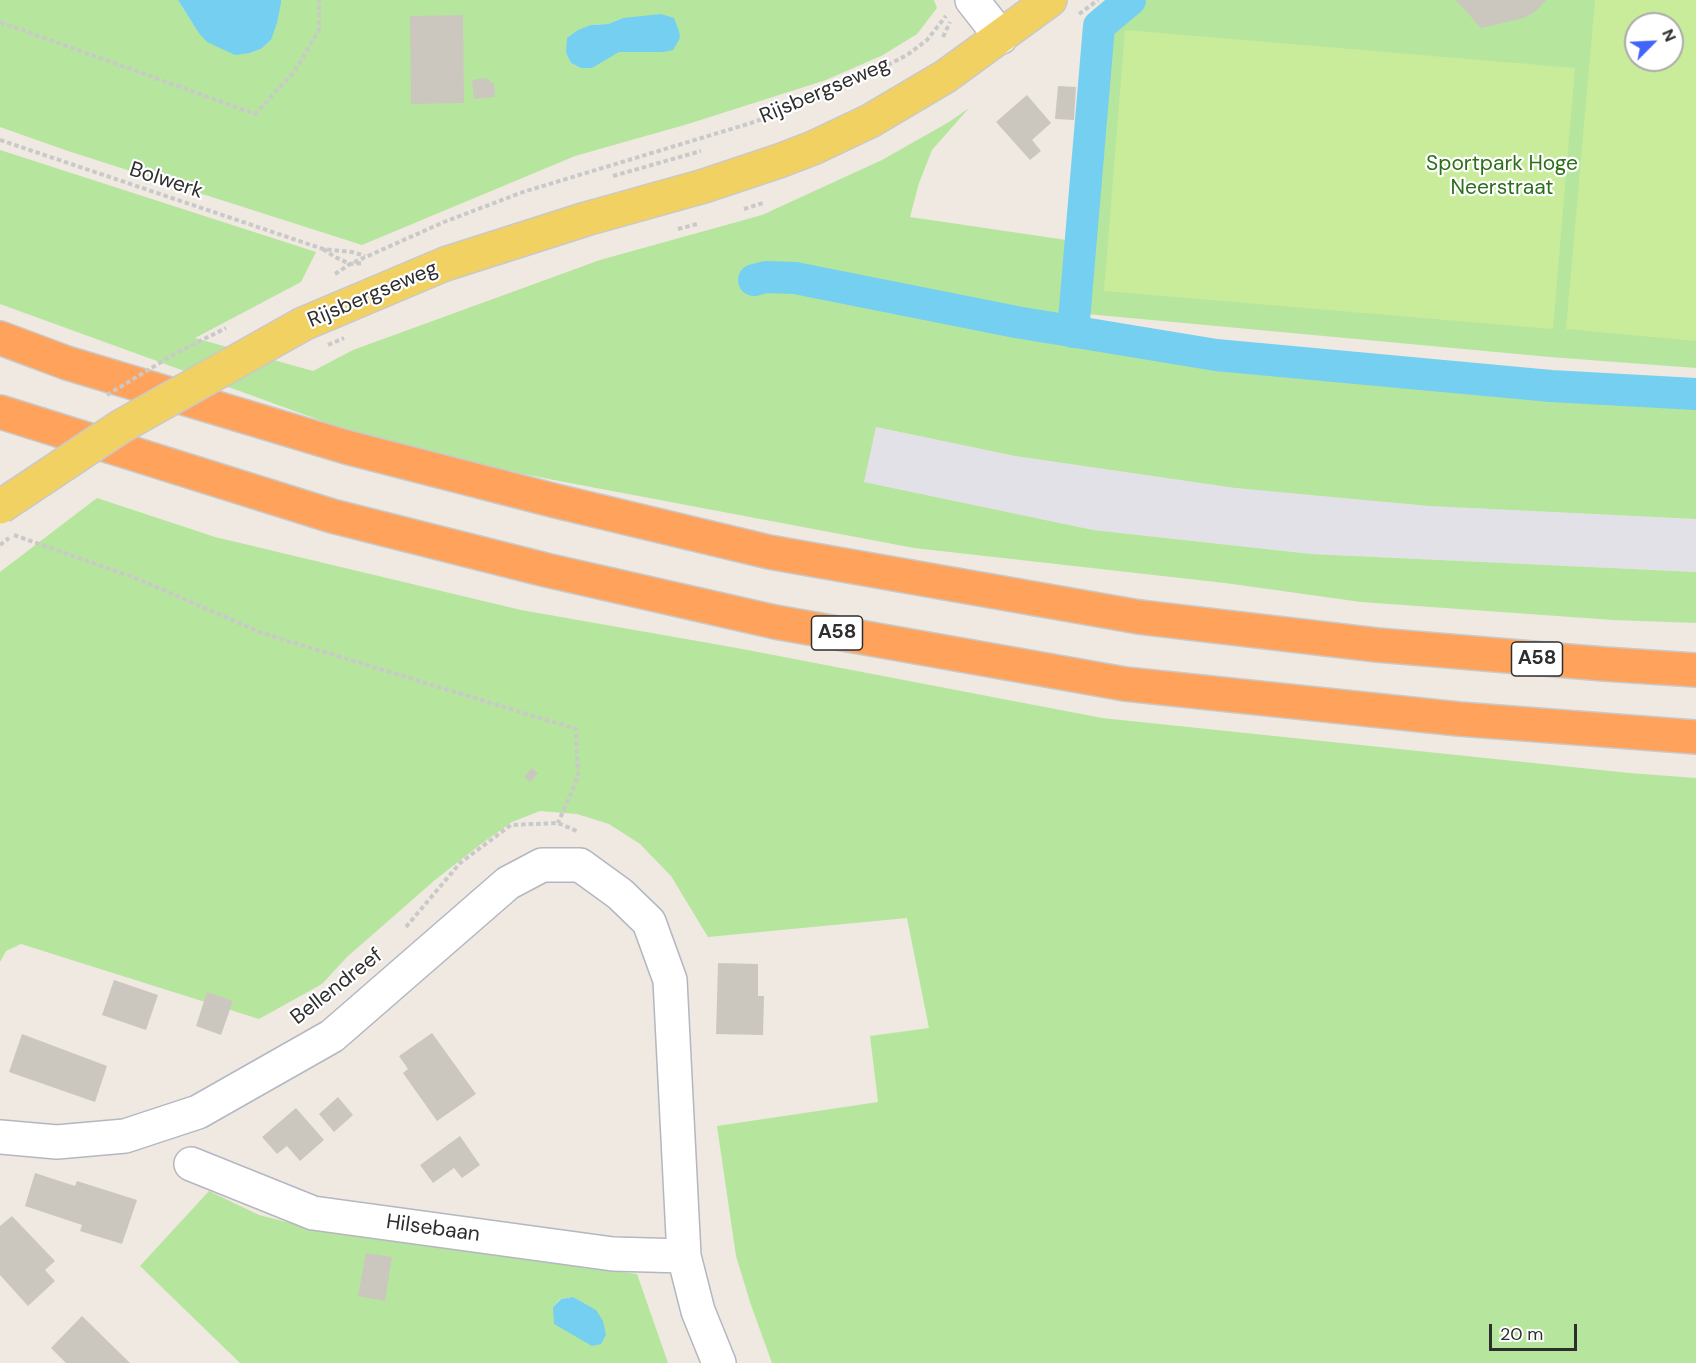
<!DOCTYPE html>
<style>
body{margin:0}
#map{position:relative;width:1696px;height:1363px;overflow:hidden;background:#efe9e1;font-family:"DM Sans",sans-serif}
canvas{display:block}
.north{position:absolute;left:1624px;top:12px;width:60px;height:60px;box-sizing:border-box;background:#fff;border:2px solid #ababab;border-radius:50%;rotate:66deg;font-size:16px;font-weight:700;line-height:24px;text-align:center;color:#2e2e2e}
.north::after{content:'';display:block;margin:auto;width:21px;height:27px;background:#4264fb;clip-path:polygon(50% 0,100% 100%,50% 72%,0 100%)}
.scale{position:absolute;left:1489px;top:1324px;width:88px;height:27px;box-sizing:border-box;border:3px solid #2e2e2e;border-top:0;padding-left:8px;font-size:18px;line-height:21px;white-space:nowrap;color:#2e2e2e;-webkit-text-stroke:4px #fff;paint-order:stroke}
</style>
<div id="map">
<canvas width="1696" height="1363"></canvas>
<div class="north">N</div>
<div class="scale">20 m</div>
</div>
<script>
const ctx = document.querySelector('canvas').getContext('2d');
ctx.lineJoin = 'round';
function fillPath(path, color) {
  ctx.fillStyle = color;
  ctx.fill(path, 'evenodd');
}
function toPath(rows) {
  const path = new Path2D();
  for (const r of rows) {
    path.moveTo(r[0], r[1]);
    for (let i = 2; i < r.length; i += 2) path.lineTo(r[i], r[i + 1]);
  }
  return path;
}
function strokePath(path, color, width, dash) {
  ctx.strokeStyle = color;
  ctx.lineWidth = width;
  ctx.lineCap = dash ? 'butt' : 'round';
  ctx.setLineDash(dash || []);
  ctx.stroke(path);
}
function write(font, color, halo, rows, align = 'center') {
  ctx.font = font + ' "DM Sans",sans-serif';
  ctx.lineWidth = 4.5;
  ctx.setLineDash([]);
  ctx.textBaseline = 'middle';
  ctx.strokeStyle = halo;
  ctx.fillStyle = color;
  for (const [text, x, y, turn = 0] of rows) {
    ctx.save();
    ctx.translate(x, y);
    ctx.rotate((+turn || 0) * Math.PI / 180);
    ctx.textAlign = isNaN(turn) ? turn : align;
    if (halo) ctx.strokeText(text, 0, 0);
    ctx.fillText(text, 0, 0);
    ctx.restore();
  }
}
const industrial = toPath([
 [876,427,1015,456,1235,488,1429,506,1696,519,1696,572,1311,554,1093,530,863,482]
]);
const green = toPath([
 [0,0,178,0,198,32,250,53,261,49,271,40,281,0,934,0,937,8,917,34,883,55,826,80,688,124,575,156,362,245,68,151,0,127],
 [623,18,636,51,619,52,581,68,571,63,566,53,591,25,608,24],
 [1122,0,1696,0,1696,368,1550,357,1087,314,1109,41,1096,51,1098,20],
 [1636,24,1672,24,1672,60,1636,60],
 [969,108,932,150,919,183,910,217,1080,242,1072,341,1552,395,1696,402,1696,519,1429,506,1235,488,1015,456,876,427,864,482,1093,530,1311,554,1696,572,1696,623,1613,620,1361,602,1225,583,914,548,554,480,467,463,333,425,0,304,0,150,316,252,301,282,195,338,313,371,353,350,600,260,762,215,882,160,949,122],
 [97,498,215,537,521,610,737,648,1102,718,1629,773,1696,778,1696,1363,772,1363,751,1305,736,1256,717,1126,878,1102,870,1036,929,1028,907,918,708,937,671,876,640,844,609,824,577,814,540,811,512,822,481,844,435,880,347,957,322,984,259,1019,21,944,6,951,0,962,0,572],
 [209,1191,259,1215,322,1231,637,1274,668,1363,240,1363,140,1266],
 [573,1297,594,1310,553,1307,560,1299]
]);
const pitch = toPath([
 [1595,0,1696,0,1696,341,1566,329],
 [1636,24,1672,24,1672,60,1636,60],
 [1125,30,1575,68,1553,329,1104,291]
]);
const water = toPath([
 [178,0,281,0,281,3,277,23,271,40,261,49,250,53,235,55,207,42,198,32],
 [661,14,674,18,679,31,680,38,673,50,663,52,619,52,592,68,581,68,571,63,566,53,567,38,578,30,591,25,608,24,623,18],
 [573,1297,596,1310,603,1321,606,1335,601,1344,592,1346,554,1324,553,1307,561,1299]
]);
const canal = toPath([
 [754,280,766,277,795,278,1016,322,1216,355,1551,386,1696,394],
 [1073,332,1099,26,1130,0]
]);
const building = toPath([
 [1456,0,1546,0,1536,11,1524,18,1481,28],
 [463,15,464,103,411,104,410,16],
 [486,78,494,84,495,97,474,99,472,80],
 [1058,86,1076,87,1074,120,1055,119],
 [1027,95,1051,123,1032,140,1041,151,1030,160,996,122],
 [532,768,538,773,530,782,524,777],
 [718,963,758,964,758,996,764,996,763,1035,716,1034],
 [114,980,158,995,146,1030,102,1015],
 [207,992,233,1001,221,1035,196,1026],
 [432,1033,476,1094,437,1121,403,1073,408,1069,399,1056],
 [22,1034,107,1066,95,1102,9,1072],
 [338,1097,353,1115,334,1132,319,1114],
 [296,1108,324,1140,300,1161,287,1146,277,1154,262,1137],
 [460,1136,480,1165,462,1178,454,1168,433,1183,420,1165],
 [35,1173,75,1186,77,1181,137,1200,122,1244,80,1231,82,1225,25,1206],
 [12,1216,55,1261,45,1270,55,1281,28,1306,0,1275,0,1226],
 [366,1253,392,1257,385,1301,358,1296],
 [82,1316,130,1363,66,1363,51,1348]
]);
const path = toPath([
 [1079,14,1098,0],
 [0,22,255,114,294,72,319,30,319,0],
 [943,37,950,22],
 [0,140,323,249,352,252,365,256],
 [613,176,701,151],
 [744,209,763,203],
 [678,229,697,224],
 [323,249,335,257,350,264,364,263],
 [335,274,350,264,444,222,523,192,751,123,836,92,907,55,927,40,946,16],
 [14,535,138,579,262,633,576,729,578,777,558,823],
 [0,545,9,538],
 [406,927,460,863,511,825,558,823,579,832],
 [306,1012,323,998]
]);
const minor = toPath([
 [972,0,1001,37],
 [0,1137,57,1142,125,1136,198,1112,332,1036,508,883,542,865,580,865,620,894,649,922,670,980,684,1256,698,1311,719,1363],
 [191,1164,313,1213,613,1254,684,1256]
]);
const major = toPath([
 [303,324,445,264,586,219,704,186,779,161,813,148,870,121,946,76,1050,0]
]);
const highway = toPath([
 [0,338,67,363,346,447,556,501,769,552,1139,617,1377,645,1604,664,1696,670],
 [0,412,332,516,546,570,775,622,1125,684,1459,719,1696,737]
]);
const pathBridge = toPath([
 [328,345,344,338],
 [107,395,176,353,226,328]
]);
const majorBridge = toPath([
 [0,507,120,427,303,324]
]);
const shields = [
 [837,633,51],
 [1537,659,51]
];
const shieldNames = [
 ["A58",837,633],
 ["A58",1537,659]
];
const streetNames = [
 ["Rijsbergseweg",825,91,-23],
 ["Bolwerk",166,181,18],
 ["Rijsbergseweg",373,295,-23],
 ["Bellendreef",337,987,-38],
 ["Hilsebaan",433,1229,8]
];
const parkNames = [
 ["Sportpark Hoge",1502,164],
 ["Neerstraat",1502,188]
];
fillPath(industrial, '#e3e1e8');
fillPath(green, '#b6e59e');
fillPath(pitch, '#c9ec9a');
fillPath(water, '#75cff0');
strokePath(canal, '#75cff0', 32);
fillPath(building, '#cbc7bf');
strokePath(minor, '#b4b7c1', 36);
strokePath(major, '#c9c9c9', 36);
strokePath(highway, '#c9c9c9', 36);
strokePath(path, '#c9c9c9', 4, [4.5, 3]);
strokePath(minor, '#fff', 33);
strokePath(major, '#f2d163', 33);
strokePath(highway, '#ffa35c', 33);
strokePath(majorBridge, '#c9c9c9', 36, []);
strokePath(pathBridge, '#c9c9c9', 4, [4.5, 3]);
strokePath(majorBridge, '#f2d163', 33);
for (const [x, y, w] of shields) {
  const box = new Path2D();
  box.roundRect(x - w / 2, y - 17, w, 34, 4.5);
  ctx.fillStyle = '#fff';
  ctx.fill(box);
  strokePath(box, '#2e2e2e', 1.5);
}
write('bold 20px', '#2e2e2e', null, shieldNames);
write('21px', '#2e2e2e', '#fff', streetNames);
write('21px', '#2c6e1b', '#fff', parkNames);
</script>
